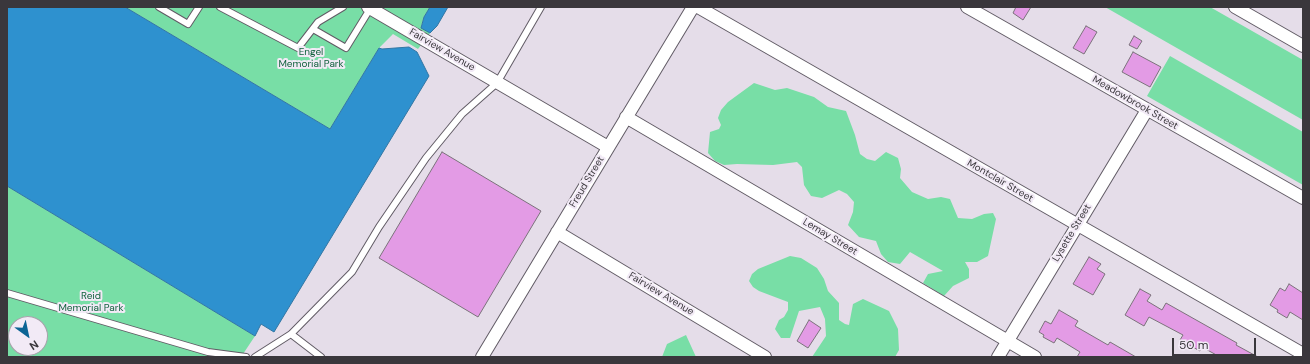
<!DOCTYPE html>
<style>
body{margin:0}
#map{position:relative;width:1310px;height:364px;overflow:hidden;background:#e5dde9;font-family:"DM Sans",sans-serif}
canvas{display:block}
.frame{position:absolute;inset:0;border:8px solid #3a373c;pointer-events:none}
.north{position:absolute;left:8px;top:316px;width:40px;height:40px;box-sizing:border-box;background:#f2eaf6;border:1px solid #a8a2ac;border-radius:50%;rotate:147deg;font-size:11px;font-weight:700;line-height:16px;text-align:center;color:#3a373c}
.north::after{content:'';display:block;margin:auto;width:14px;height:18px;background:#0c6495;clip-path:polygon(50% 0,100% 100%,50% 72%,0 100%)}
.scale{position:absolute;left:1172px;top:338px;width:84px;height:18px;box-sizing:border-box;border:2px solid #3a373c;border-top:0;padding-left:5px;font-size:12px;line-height:14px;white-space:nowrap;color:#3a373c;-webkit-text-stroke:3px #f2eaf6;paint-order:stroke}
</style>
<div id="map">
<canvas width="1310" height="364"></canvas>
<div class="frame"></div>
<div class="north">N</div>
<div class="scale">50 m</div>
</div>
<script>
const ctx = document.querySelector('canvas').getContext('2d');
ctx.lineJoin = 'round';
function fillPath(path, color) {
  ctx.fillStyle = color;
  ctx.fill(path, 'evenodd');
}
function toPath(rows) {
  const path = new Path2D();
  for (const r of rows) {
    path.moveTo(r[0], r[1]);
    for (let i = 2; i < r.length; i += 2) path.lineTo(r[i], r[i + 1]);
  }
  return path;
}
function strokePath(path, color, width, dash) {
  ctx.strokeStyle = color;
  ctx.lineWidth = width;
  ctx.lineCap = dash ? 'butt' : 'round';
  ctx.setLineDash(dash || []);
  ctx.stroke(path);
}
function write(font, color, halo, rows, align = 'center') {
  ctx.font = font + ' "DM Sans",sans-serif';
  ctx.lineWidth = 4;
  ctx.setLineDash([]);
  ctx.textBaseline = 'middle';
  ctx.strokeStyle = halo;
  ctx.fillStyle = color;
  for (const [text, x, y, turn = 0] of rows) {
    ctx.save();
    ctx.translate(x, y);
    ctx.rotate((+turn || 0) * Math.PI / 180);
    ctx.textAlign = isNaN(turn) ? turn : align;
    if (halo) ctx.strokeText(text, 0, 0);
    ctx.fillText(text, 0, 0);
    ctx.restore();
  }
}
const green = toPath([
 [125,7,430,7,424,17,421,27,430,33,418,49,393,34,379,48,330,129],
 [1105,7,1210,7,1303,60,1303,120],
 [1170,56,1303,132,1303,185,1147,96],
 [754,83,775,90,787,88,814,97,828,107,846,111,855,135,860,154,867,159,875,161,886,152,898,158,901,169,900,178,912,192,928,199,941,197,950,199,958,218,972,219,984,214,993,213,996,219,988,256,977,262,965,262,969,269,969,278,953,286,944,296,923,283,928,274,943,271,910,252,900,264,888,262,881,254,876,241,859,237,848,225,853,212,854,202,847,194,839,190,822,198,811,196,804,185,802,167,797,162,773,165,737,164,724,165,715,161,708,153,710,132,719,129,721,125,718,118,721,110,728,102],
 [7,186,255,336,241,357,7,357],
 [16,324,40,324,40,348,16,348],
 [790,256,801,258,817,268,824,279,828,291,839,303,839,320,845,324,849,325,853,304,863,299,889,311,898,329,899,350,895,357,812,357,826,336,825,319,820,307,799,311,790,338,781,338,775,329,779,320,784,317,788,310,788,302,759,291,753,287,749,281,752,274,758,269],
 [686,335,696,357,662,357,667,344]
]);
const water = toPath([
 [7,7,125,7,330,129,379,48,382,49,409,47,417,52,429,76,274,332,261,324,255,336,7,186,7,7],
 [430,7,448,7,437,26,430,33,421,28,424,17,430,7]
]);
const building = toPath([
 [1016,7,1031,7,1023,20,1013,13,1016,7],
 [1086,26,1097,32,1084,54,1073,48,1086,26],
 [1134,36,1142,41,1137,49,1129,45,1134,36],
 [1133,52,1161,67,1150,87,1122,72,1133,52],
 [442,152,541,211,478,317,379,258,442,152],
 [1089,257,1101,264,1097,269,1105,274,1093,295,1073,284,1089,257],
 [1289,284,1303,293,1303,320,1290,312,1287,318,1277,312,1278,310,1270,305,1280,288,1285,291,1289,284],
 [1140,289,1151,295,1147,301,1162,310,1166,303,1237,343,1236,345,1258,357,1220,357,1202,347,1200,351,1180,340,1183,335,1149,317,1144,326,1125,315,1140,289],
 [1059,310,1078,321,1075,326,1108,345,1110,342,1136,357,1077,357,1080,352,1057,338,1054,343,1043,337,1044,335,1039,332,1045,321,1051,324,1059,310],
 [809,320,821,328,808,348,797,341,809,320]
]);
const service = toPath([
 [159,7,188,24,199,7],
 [220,7,298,48,318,22,343,7],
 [313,29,346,48,370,9],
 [7,293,208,352,246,357],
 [291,334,321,357],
 [255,357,291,334,352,272,379,227,426,158,462,114,497,83,541,7]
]);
const minor = toPath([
 [368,7,608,147],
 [698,7,1303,354],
 [967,7,1303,198],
 [1235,7,1303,46],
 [626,117,1035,357],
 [557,232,765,357],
 [482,357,693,7],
 [998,357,1147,110]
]);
const streetNames = [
 ["Fairview Avenue",442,50,30],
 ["Meadowbrook Street",1135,103,30],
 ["Montclair Street",1000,181,30],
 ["Freud Street",587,182,-59],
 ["Lysette Street",1072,233,-59],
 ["Lemay Street",830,237,31],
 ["Fairview Avenue",661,294,31]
];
const parkNames = [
 ["Engel",311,52],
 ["Memorial Park",311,64],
 ["Reid",91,296],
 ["Memorial Park",91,308]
];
fillPath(green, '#78dea6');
fillPath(water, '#2e91cf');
strokePath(water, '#3276a3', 1);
fillPath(building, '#e39be5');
strokePath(building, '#7b727b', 1);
strokePath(service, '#615b65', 8);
strokePath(minor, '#615b65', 14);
strokePath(service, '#fff', 6);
strokePath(minor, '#fff', 12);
write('10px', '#3a373c', '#f2eaf6', streetNames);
write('10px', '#12623e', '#f2eaf6', parkNames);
</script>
